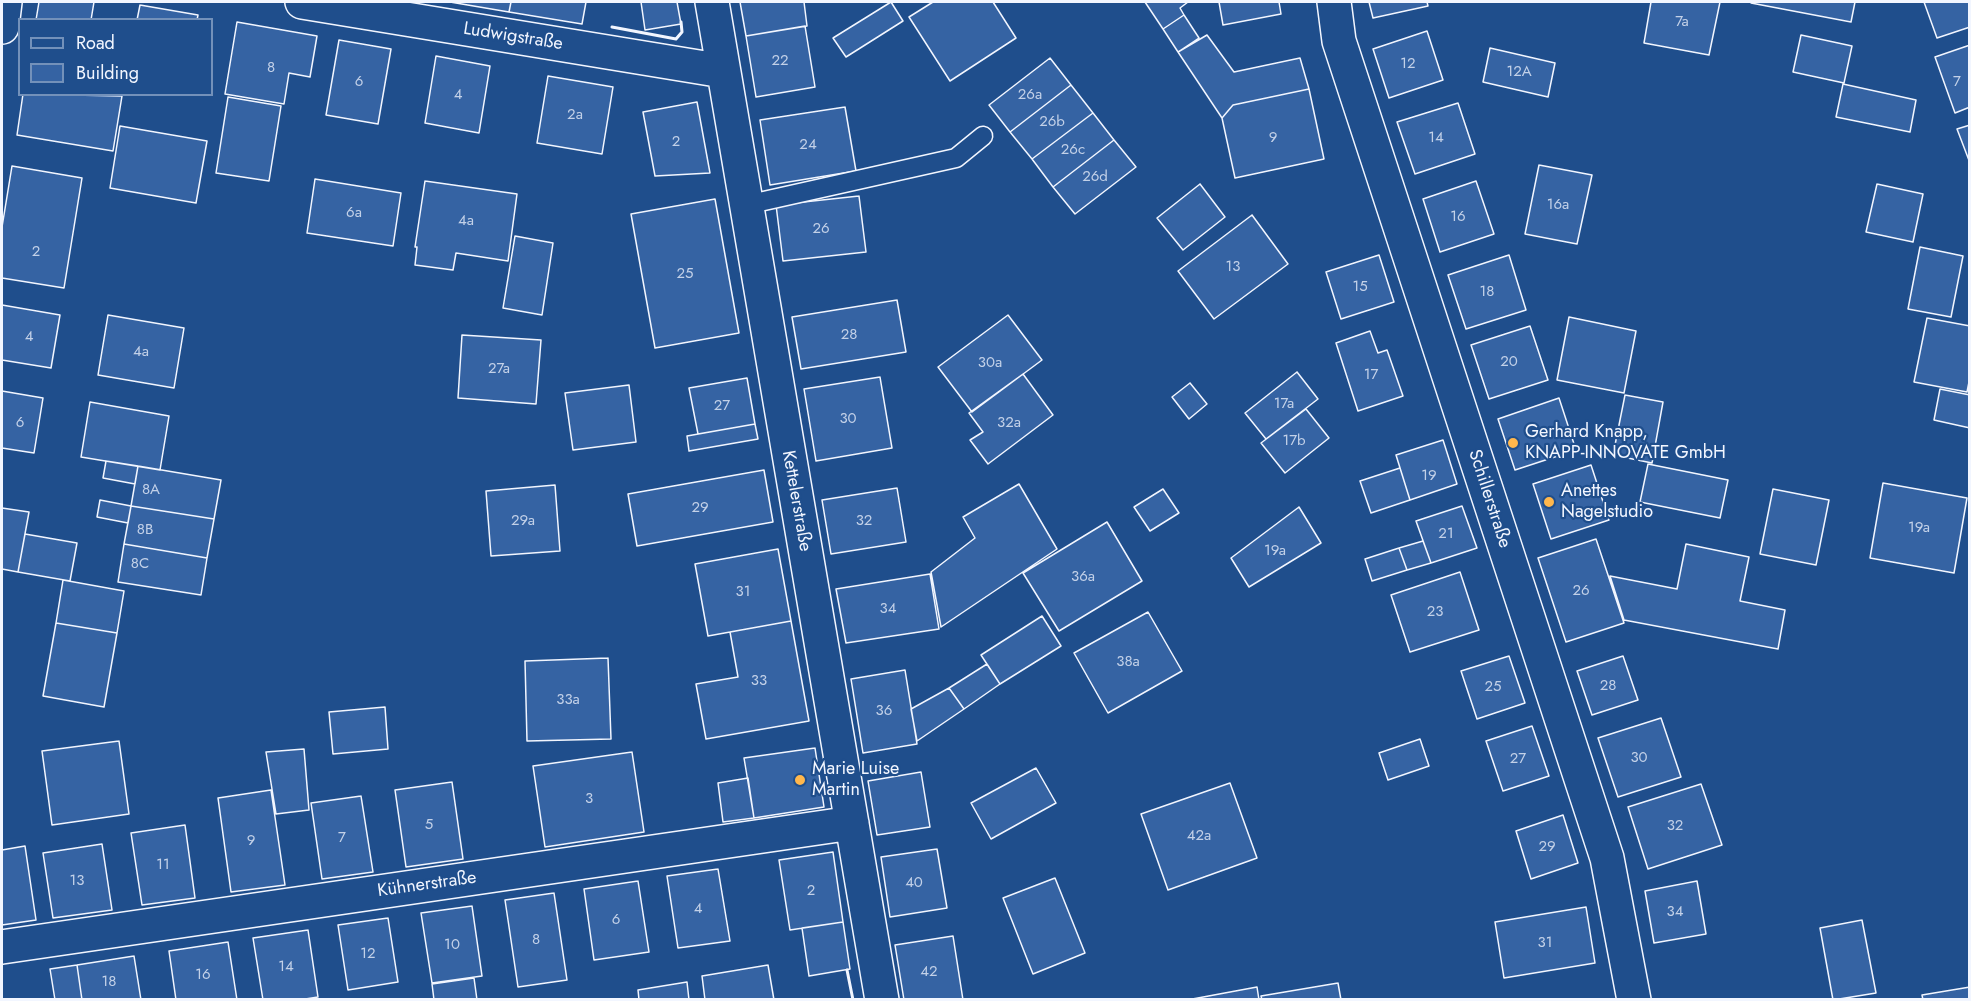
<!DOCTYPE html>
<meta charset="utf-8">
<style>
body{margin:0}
#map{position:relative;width:1971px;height:1001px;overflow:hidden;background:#1f4e8c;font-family:Jost,sans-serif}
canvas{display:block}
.frame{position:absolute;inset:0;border:3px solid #f2f6ff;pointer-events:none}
.legend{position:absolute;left:18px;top:18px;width:195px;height:78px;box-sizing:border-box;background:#1f4e8c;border:2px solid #7391ba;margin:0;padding:8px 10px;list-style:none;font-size:18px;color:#f2f6ff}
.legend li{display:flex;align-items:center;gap:12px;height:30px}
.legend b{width:30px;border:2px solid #7391ba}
</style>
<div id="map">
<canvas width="1971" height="1001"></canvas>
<div class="frame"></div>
<ul class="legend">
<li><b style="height:8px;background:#1f4e8c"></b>Road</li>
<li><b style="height:16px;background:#3563a3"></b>Building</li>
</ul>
</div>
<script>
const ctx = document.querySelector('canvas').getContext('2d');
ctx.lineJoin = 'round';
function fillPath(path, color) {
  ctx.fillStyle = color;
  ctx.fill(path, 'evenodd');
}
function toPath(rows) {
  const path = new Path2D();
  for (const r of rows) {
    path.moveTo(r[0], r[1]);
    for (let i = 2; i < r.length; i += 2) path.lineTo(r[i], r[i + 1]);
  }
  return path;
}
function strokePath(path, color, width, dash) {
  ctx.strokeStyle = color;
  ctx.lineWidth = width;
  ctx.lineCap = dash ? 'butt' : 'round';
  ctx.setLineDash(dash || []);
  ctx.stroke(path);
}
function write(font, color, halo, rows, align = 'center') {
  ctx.font = font + ' Jost,sans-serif';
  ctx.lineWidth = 4.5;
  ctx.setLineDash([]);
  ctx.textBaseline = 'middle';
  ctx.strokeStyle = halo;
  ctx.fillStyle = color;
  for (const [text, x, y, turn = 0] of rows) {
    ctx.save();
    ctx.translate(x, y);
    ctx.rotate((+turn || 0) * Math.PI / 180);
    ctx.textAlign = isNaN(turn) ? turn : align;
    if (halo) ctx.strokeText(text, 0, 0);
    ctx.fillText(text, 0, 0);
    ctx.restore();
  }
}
const building = toPath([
 [39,2,94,2,91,20,36,20,39,2],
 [450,2,511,2,509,12,450,2],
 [511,2,586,2,582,24,509,12,511,2],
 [641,2,677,2,681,24,645,30,641,2],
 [740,2,804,2,807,26,746,36,740,2],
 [891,2,903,21,846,57,833,38,891,2],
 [933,2,993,2,1016,38,950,81,909,17,933,2],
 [1145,2,1188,2,1180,8,1184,15,1163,29,1145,2],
 [1219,2,1279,2,1281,14,1223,25,1219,2],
 [1369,2,1427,2,1428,6,1373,18,1369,2],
 [1651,2,1720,2,1709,55,1644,43,1651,2],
 [1752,2,1855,2,1851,22,1751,3,1752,2],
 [1924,2,1970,2,1970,27,1937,38,1924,2],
 [140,5,198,15,197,20,137,20,140,5],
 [1184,15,1199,38,1178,52,1163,29,1184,15],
 [237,22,317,36,310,77,289,73,284,104,225,94,237,22],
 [805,26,815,87,756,97,746,36,805,26],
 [1427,31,1443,80,1389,98,1373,49,1427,31],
 [1207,35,1234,72,1300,58,1309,89,1233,105,1222,118,1178,52,1207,35],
 [1801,35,1852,46,1844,83,1793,72,1801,35],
 [339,40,391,49,378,124,326,115,339,40],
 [1970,45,1970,107,1955,113,1935,57,1970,45],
 [1490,48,1555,63,1548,97,1483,82,1490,48],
 [436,56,490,66,479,133,425,123,436,56],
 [1050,58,1071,85,1010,132,989,105,1050,58],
 [548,76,613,87,602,154,537,143,548,76],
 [1843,84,1916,100,1910,132,1836,117,1843,84],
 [1071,85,1093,113,1032,159,1010,132,1071,85],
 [1309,89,1324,159,1235,178,1222,118,1233,105,1309,89],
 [23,94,122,96,113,151,17,135,23,94],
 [228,97,281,106,269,181,216,173,228,97],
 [697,102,710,173,655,176,643,112,697,102],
 [1458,103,1475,154,1415,174,1397,122,1458,103],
 [845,107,856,171,770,185,760,120,845,107],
 [1093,113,1114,140,1053,187,1032,159,1093,113],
 [1970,125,1970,163,1957,129,1970,125],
 [120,126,207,141,196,203,110,188,120,126],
 [1114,140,1136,167,1075,214,1053,187,1114,140],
 [1539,165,1592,175,1577,244,1525,234,1539,165],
 [12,166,82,178,64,288,2,278,2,227,12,166],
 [315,179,401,193,393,246,307,233,315,179],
 [425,181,517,194,508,261,456,253,453,270,415,265,417,247,415,247,425,181],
 [1476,181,1494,234,1440,252,1423,199,1476,181],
 [1200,184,1225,217,1183,250,1157,218,1200,184],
 [1877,184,1923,194,1913,242,1866,232,1877,184],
 [859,196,866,252,783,261,776,205,859,196],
 [715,199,739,333,655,348,631,214,715,199],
 [1252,215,1288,264,1214,319,1178,271,1252,215],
 [515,236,553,243,542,315,503,308,515,236],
 [1920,247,1963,256,1951,317,1908,309,1920,247],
 [1379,255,1394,302,1341,319,1326,272,1379,255],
 [1509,255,1526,310,1466,329,1448,275,1509,255],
 [897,300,906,352,801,369,792,317,897,300],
 [2,305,60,315,51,368,2,360,2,305],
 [108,315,184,328,174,388,98,375,108,315],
 [1008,315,1042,360,972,412,938,367,1008,315],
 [1569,317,1636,331,1624,393,1557,380,1569,317],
 [1927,318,1970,326,1970,377,1967,392,1914,382,1927,318],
 [1530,326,1548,380,1489,399,1471,345,1530,326],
 [1370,331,1378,353,1387,350,1403,396,1358,411,1336,343,1370,331],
 [462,335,541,340,536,404,458,398,462,335],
 [1297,372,1318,399,1266,439,1245,413,1297,372],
 [1023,374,1053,415,988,464,970,440,983,432,969,413,1023,374],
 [880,377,892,448,816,461,804,389,880,377],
 [747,378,755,424,698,434,689,388,747,378],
 [1190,383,1207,404,1189,419,1172,397,1190,383],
 [629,385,636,442,573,450,565,393,629,385],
 [1940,389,1970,395,1970,428,1934,420,1940,389],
 [2,391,43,398,34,453,2,448,2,391],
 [1625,395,1663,402,1652,463,1613,455,1625,395],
 [1559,398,1576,450,1515,470,1498,419,1559,398],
 [90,402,169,416,160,470,81,457,90,402],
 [1306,409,1329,438,1285,473,1261,443,1306,409],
 [755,424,758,439,689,451,687,436,755,424],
 [1443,440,1457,484,1410,500,1396,455,1443,440],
 [106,461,138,466,135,484,103,478,106,461],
 [1648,464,1728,480,1720,518,1640,502,1648,464],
 [1591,465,1609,520,1551,539,1533,484,1591,465],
 [138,466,221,480,214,519,131,506,138,466],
 [1400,468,1410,500,1371,513,1360,481,1400,468],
 [764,470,773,522,637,546,628,494,764,470],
 [1883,483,1967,498,1954,573,1870,558,1883,483],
 [1019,484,1057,549,941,627,931,572,975,538,963,517,1019,484],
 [555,485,560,551,491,556,486,491,555,485],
 [897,488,906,542,831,554,822,500,897,488],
 [1163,489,1179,513,1150,531,1134,507,1163,489],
 [1773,489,1829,500,1816,565,1760,554,1773,489],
 [100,500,131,506,128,523,97,517,100,500],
 [131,506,214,519,207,558,124,544,131,506],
 [1462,506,1477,548,1431,563,1416,521,1462,506],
 [1299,507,1321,543,1249,587,1231,558,1299,507],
 [2,508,29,512,18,572,2,569,2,508],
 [1107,522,1142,581,1059,631,1023,573,1107,522],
 [25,534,77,543,70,581,18,572,25,534],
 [1596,539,1624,623,1566,642,1538,558,1596,539],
 [1423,541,1431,563,1407,570,1399,548,1423,541],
 [124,544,207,558,201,595,118,582,124,544],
 [1686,544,1749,557,1740,601,1785,610,1778,649,1624,620,1610,576,1677,589,1686,544],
 [1399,548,1407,570,1372,581,1365,559,1399,548],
 [778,549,791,621,708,636,695,564,778,549],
 [1460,572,1479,630,1410,652,1391,595,1460,572],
 [930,574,939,629,846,643,836,589,930,574],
 [63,580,124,591,117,633,56,623,63,580],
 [1148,612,1182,671,1108,713,1074,653,1148,612],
 [1042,616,1061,646,1000,684,981,655,1042,616],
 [791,621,809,721,706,739,696,684,738,677,730,632,791,621],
 [56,623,117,633,104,707,43,696,56,623],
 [1509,656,1525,703,1477,719,1461,671,1509,656],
 [1623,656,1638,700,1592,715,1577,671,1623,656],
 [608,658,611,739,527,741,525,661,608,658],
 [987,664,1000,684,964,709,949,688,987,664],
 [905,670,917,744,863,753,851,679,905,670],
 [949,688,964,709,917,741,911,709,949,688],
 [385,707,388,749,333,754,329,712,385,707],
 [1661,718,1681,777,1618,797,1598,738,1661,718],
 [1532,726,1549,776,1503,791,1486,741,1532,726],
 [1420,739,1429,766,1388,780,1379,753,1420,739],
 [119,741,129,814,52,825,42,751,119,741],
 [815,748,824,807,754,818,744,758,815,748],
 [304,749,309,810,276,814,266,752,304,749],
 [632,752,644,832,545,847,533,766,632,752],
 [1036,768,1056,803,991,839,971,803,1036,768],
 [921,772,930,827,877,835,868,781,921,772],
 [748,778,754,818,723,822,718,783,748,778],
 [452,782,463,859,406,867,395,790,452,782],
 [1230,783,1257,858,1168,890,1141,814,1230,783],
 [1701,784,1722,845,1648,869,1628,807,1701,784],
 [271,790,285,885,231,892,218,798,271,790],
 [361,796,373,872,322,879,311,803,361,796],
 [1563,815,1578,863,1531,879,1516,831,1563,815],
 [185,825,195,898,142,905,131,833,185,825],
 [102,844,112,910,53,918,43,853,102,844],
 [25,846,36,920,2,925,2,850,25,846],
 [937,849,947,908,890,917,881,857,937,849],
 [833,852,843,922,790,930,779,860,833,852],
 [718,869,730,941,678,948,667,876,718,869],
 [1055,878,1085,953,1033,974,1003,898,1055,878],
 [638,881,649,952,594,960,584,889,638,881],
 [1697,881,1706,934,1654,943,1645,891,1697,881],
 [554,893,567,980,518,987,505,900,554,893],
 [472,906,482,976,432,983,421,913,472,906],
 [1586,907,1595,963,1504,978,1495,922,1586,907],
 [388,918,398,982,348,990,338,925,388,918],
 [1862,920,1876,993,1833,1000,1820,928,1862,920],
 [843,922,850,969,809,976,802,928,843,922],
 [308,930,318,997,299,1000,263,1000,253,938,308,930],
 [953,936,963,1000,904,1000,895,945,953,936],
 [228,942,237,1000,176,1000,169,951,228,942],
 [134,956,141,1000,82,1000,77,965,134,956],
 [77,965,82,1000,55,1000,50,969,77,965],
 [768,965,774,1000,705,1000,702,976,768,965],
 [474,978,477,1000,434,1000,432,984,474,978],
 [687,982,689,1000,639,1000,638,990,687,982],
 [1338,983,1341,1000,1262,1000,1261,996,1338,983],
 [1257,987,1259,1000,1187,1000,1257,987],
 [1970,987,1970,1000,1923,1000,1922,995,1970,987]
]);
const lane = toPath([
 [746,205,956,158,983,136]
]);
const street = toPath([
 [302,2,723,71],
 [712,2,882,1000],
 [1334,2,1339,41,1607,858,1634,1000],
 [2,27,5,2],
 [2,947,852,823]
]);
const wall = toPath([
 [612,27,676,39,682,32,681,22],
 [847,970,853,1000]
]);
const markers = [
 [1513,443,6,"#ffb74d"],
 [1549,502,6,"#ffb74d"],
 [800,780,6,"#ffb74d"]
];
const numberNames = [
 ["7a",1682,22],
 ["22",780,61],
 ["12",1408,64],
 ["8",271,68],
 ["12A",1519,72],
 ["6",359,82],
 ["7",1957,82],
 ["4",458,95],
 ["26a",1030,95],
 ["2a",575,115],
 ["26b",1052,122],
 ["9",1273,138],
 ["14",1436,138],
 ["2",676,142],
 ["24",808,145],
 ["26c",1073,150],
 ["26d",1095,177],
 ["16a",1558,205],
 ["6a",354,213],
 ["16",1458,217],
 ["4a",466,221],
 ["26",821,229],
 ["2",36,252],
 ["13",1233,267],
 ["25",685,274],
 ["15",1360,287],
 ["18",1487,292],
 ["28",849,335],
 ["4",29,337],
 ["4a",141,352],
 ["20",1509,362],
 ["30a",990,363],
 ["27a",499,369],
 ["17",1371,375],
 ["17a",1284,404],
 ["27",722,406],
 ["30",848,419],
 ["6",20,423],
 ["32a",1009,423],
 ["17b",1294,441],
 ["19",1429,476],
 ["8A",151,490],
 ["29",700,508],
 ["29a",523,521],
 ["32",864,521],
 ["19a",1919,528],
 ["8B",145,530],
 ["21",1446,534],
 ["19a",1275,551],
 ["8C",140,564],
 ["36a",1083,577],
 ["26",1581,591],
 ["31",743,592],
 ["34",888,609],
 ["23",1435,612],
 ["38a",1128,662],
 ["33",759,681],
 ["28",1608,686],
 ["25",1493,687],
 ["33a",568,700],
 ["36",884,711],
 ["30",1639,758],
 ["27",1518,759],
 ["3",589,799],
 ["5",429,825],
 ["32",1675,826],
 ["42a",1199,836],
 ["7",342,838],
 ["9",251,841],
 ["29",1547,847],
 ["11",163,865],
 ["13",77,881],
 ["40",914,883],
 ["2",811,891],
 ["4",698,909],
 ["34",1675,912],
 ["6",616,920],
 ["8",536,940],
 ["31",1545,943],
 ["10",452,945],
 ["12",368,954],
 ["14",286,967],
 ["42",929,972],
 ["16",203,975],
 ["18",109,982]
];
const streetNames = [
 ["Ludwigstraße",513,37,9],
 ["Schillerstraße",1489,499,72],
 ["Kettelerstraße",796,501,80],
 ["Kühnerstraße",427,885,-8]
];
const poiNames = [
 ["Gerhard Knapp,",1525,433],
 ["KNAPP-INNOVATE GmbH",1525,454],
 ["Anettes",1561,492],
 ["Nagelstudio",1561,513],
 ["Marie Luise",812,770],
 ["Martin",812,791]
];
fillPath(building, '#3563a3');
strokePath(building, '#f2f6ff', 1.5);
strokePath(lane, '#f2f6ff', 21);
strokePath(street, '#f2f6ff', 36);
strokePath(lane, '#1f4e8c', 18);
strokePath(street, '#1f4e8c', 33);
strokePath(wall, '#f2f6ff', 3);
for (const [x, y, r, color] of markers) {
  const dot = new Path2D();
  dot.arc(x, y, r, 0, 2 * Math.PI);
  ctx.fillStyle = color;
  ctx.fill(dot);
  strokePath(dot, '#1f4e8c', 2);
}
write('15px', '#c3d1e8', null, numberNames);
write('18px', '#f2f6ff', '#1f4e8c', streetNames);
write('18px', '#f2f6ff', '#1f4e8c', poiNames, 'left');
</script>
